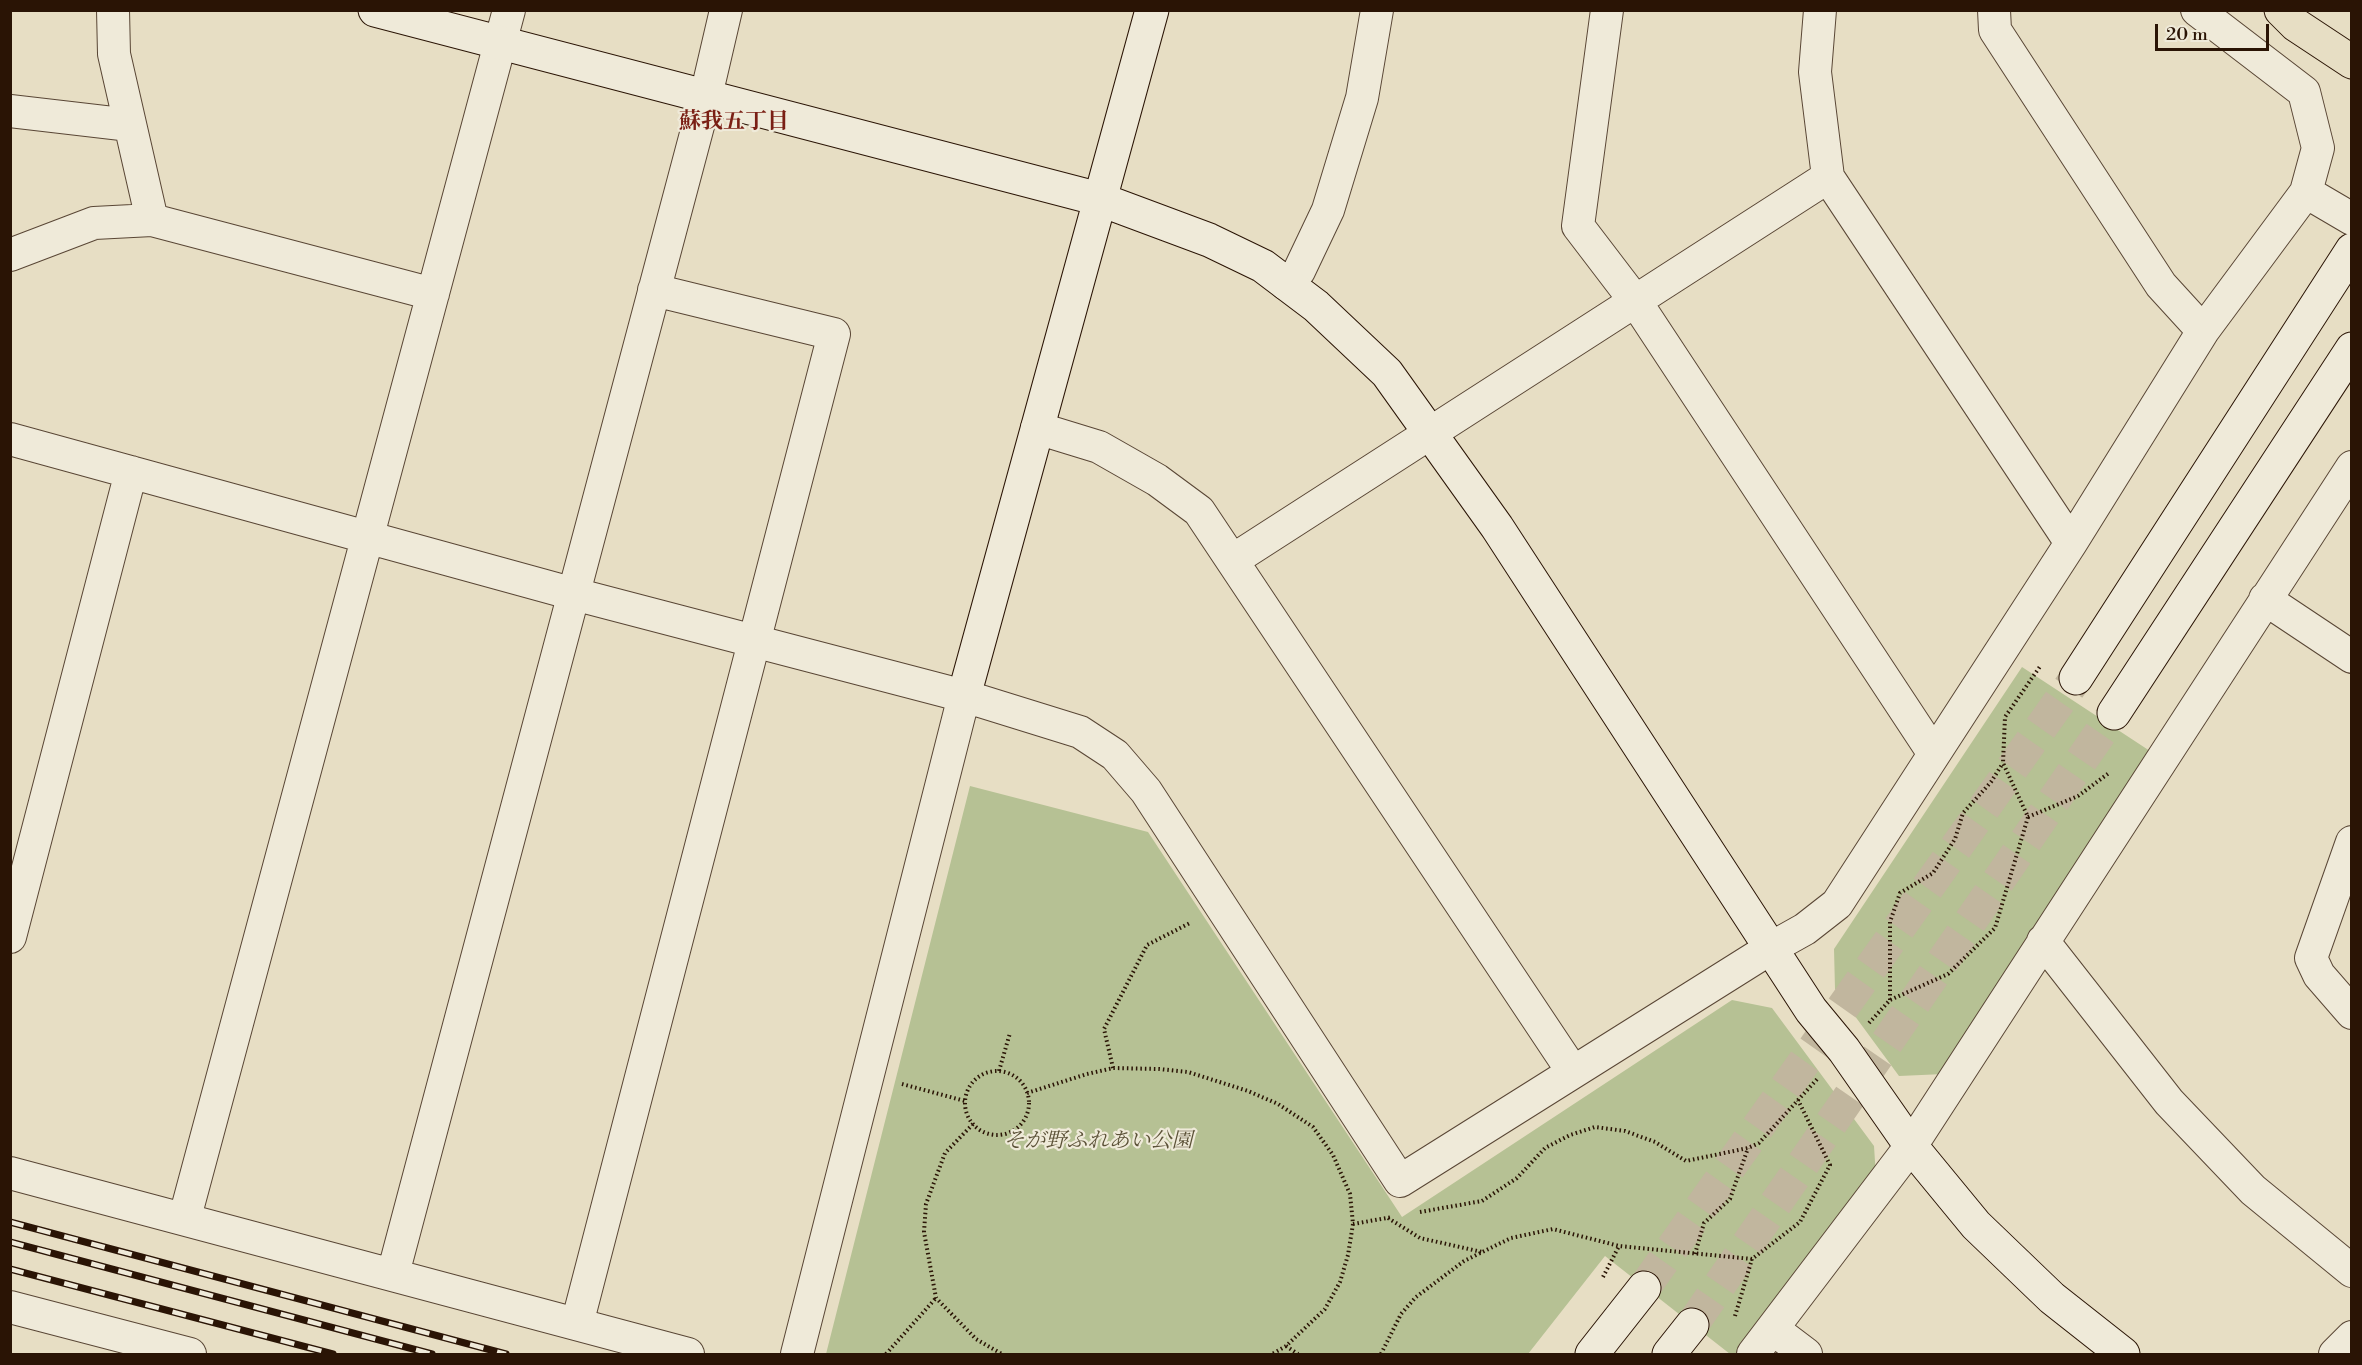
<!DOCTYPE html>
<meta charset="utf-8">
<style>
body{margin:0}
#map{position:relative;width:2362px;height:1365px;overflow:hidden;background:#e7dec4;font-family:"Libre Bodoni",serif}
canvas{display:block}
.frame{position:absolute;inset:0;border:12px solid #2a1405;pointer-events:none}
.scale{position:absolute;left:2155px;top:24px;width:114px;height:27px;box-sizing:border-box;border:3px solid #2a1405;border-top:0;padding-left:8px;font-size:18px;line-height:21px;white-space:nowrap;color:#2a1405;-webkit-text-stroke:4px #efead9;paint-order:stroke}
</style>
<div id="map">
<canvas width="2362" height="1365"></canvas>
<div class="frame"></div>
<div class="scale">20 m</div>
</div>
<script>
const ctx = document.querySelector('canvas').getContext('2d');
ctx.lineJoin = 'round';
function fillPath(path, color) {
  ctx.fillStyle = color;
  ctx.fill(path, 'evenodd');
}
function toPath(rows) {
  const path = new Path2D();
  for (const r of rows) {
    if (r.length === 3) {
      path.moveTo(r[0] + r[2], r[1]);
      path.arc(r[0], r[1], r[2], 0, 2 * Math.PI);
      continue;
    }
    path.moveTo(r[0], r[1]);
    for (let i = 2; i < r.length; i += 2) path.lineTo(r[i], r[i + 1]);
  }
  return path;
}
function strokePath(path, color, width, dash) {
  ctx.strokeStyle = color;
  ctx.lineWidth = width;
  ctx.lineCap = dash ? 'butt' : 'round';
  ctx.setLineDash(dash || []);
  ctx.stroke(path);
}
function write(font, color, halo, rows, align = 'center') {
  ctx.font = font + ' "Libre Bodoni","Noto Serif JP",serif';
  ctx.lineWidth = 4.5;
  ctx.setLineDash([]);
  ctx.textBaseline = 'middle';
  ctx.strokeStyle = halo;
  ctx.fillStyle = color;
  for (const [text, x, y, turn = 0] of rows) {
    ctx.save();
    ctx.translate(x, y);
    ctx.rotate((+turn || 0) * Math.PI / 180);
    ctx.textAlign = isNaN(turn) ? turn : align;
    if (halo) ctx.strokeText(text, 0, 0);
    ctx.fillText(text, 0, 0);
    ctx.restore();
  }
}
const green = toPath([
 [2022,667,2153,753,1944,1074,1899,1076,1835,989,1834,949],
 [970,786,1148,832,1402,1217,1732,1000,1772,1008,1874,1146,1876,1177,1739,1354,1730,1354,1605,1256,1528,1354,826,1354]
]);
const secondaryTunnel = toPath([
 [1644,1288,2076,678],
 [1692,1325,2114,713]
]);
const path = toPath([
 [2028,817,2078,796,2109,773],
 [1890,1000,1890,922,1900,893,1933,873,1955,839,1963,813,1991,782,2003,763],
 [1869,1023,1890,1000,1948,974,1995,928,2028,817,2003,763,2005,717,2041,665],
 [1113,1068,1104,1029,1147,945,1190,923],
 [999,1071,1010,1033],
 [997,1103,32],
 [902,1084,965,1101],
 [1027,1093,1087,1074,1113,1068,1159,1069,1188,1072,1248,1091,1278,1104,1313,1127,1333,1155,1350,1194,1353,1224,1348,1255,1340,1282,1325,1309,1286,1346,1272,1354],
 [973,1124,945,1153,926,1204,924,1232,936,1298,976,1339,1002,1354],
 [1420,1212,1482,1201,1517,1178,1545,1148,1570,1135,1595,1127,1625,1131,1655,1142,1686,1161,1748,1148,1759,1143,1819,1077],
 [1388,1218,1420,1238,1482,1252],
 [1353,1224,1392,1217],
 [1695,1254,1704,1223,1730,1199,1748,1148],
 [1603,1277,1619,1246],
 [1735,1316,1752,1259],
 [1286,1346,1298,1354],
 [886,1354,936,1298],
 [1381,1354,1401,1314,1416,1297,1464,1261,1511,1238,1553,1229,1619,1246,1752,1259,1800,1222,1830,1165,1798,1100]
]);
const street = toPath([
 [113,10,114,54,152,220],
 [1607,10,1578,226,1636,302,1934,754],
 [1820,10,1815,72,1828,177],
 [1994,10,1995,30,2161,285,2203,331],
 [10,111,130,125],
 [2306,192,2352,219],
 [10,255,94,223,152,220,433,294],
 [1286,284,1299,271,1328,210,1362,98,1377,10],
 [1037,428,1099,447,1157,480,1199,511,1573,1072],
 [10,439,574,594,964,696,1080,732,1115,755,1146,791,1400,1181,1771,948,1805,929,1837,904,2071,543,1828,177,1233,560],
 [2071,543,2203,331,2306,192,2318,148,2304,92,2197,10],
 [2265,599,2352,657],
 [2352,842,2311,958,2319,975,2352,1013],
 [10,937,131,472],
 [2043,941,2169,1102,2253,1190,2352,1271],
 [10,1173,688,1354],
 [185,1217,509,10],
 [393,1274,706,96,726,10],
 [10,1307,190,1354],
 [577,1324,834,334,654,290],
 [1773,1329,1806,1354],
 [797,1354,964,696],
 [1753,1354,1911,1146,2352,467],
 [2335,1354,2352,1337]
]);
const secondary = toPath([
 [375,10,1099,199,1209,240,1263,266,1316,306,1387,373,1497,527,1811,1010,1844,1050,1911,1146,1976,1225,2052,1298,2123,1354],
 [2076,678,2352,250],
 [964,696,1152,10],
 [2114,713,2352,349],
 [1592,1354,1644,1288],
 [1669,1354,1692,1325]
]);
const highway = toPath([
 [2281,10,2296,25,2352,62]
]);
const rail = toPath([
 [10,1222,506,1354],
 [10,1242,432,1354],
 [10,1269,333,1354]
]);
const parkNames = [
 ["そが野ふれあい公園",1098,1142]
];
const neighbourhoodNames = [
 ["蘇我五丁目",734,123]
];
fillPath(green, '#b6c194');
strokePath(secondaryTunnel, '#c1b69e', 33, [33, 16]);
strokePath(street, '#594635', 34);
strokePath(secondary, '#2a1405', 35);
strokePath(highway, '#2a1405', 35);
strokePath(path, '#2a1405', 4, [1.5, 3]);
strokePath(street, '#efead9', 32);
strokePath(secondary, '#efead9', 33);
strokePath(highway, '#e7dec4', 33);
strokePath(rail, '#2a1405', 7);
strokePath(rail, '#efead9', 4.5, [14]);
write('italic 21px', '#5b5137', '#efead9', parkNames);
write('bold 22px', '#7a1f14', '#efead9', neighbourhoodNames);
</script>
